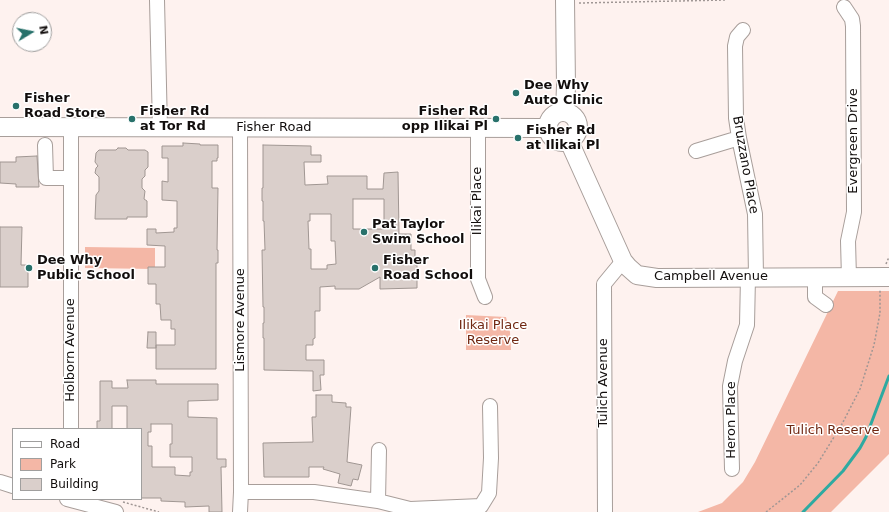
<!DOCTYPE html>
<style>
body{margin:0}
#map{position:relative;width:889px;height:512px;overflow:hidden;background:#fef2ef;font-family:"DejaVu Sans",sans-serif}
canvas{display:block}
.legend{position:absolute;left:12px;top:428px;width:130px;height:72px;box-sizing:border-box;background:#fff;border:1px solid #a09f9e;margin:0;padding:5px 7px;list-style:none;font-size:12px;color:#120e0d}
.legend li{display:flex;align-items:center;gap:8px;height:20px}
.legend b{width:20px;border:1px solid #a09f9e}
.north{position:absolute;left:12px;top:12px;width:40px;height:40px;box-sizing:border-box;background:#fff;border:1px solid #a09f9e;border-radius:50%;rotate:80deg;font-size:11px;font-weight:700;line-height:16px;text-align:center;color:#120e0d}
.north::after{content:'';display:block;margin:auto;width:14px;height:18px;background:#28716b;clip-path:polygon(50% 0,100% 100%,50% 72%,0 100%)}
</style>
<div id="map">
<canvas width="889" height="512"></canvas>
<ul class="legend">
<li><b style="height:5px;background:#fff"></b>Road</li>
<li><b style="height:11px;background:#f4b7a6"></b>Park</li>
<li><b style="height:11px;background:#dacfcb"></b>Building</li>
</ul>
<div class="north">N</div>
</div>
<script>
const ctx = document.querySelector('canvas').getContext('2d');
ctx.lineJoin = 'round';
function fillPath(path, color) {
  ctx.fillStyle = color;
  ctx.fill(path, 'evenodd');
}
function toPath(rows) {
  const path = new Path2D();
  for (const r of rows) {
    if (r.length === 3) {
      path.moveTo(r[0] + r[2], r[1]);
      path.arc(r[0], r[1], r[2], 0, 2 * Math.PI);
      continue;
    }
    path.moveTo(r[0], r[1]);
    for (let i = 2; i < r.length; i += 2) path.lineTo(r[i], r[i + 1]);
  }
  return path;
}
function strokePath(path, color, width, dash) {
  ctx.strokeStyle = color;
  ctx.lineWidth = width;
  ctx.lineCap = dash ? 'butt' : 'round';
  ctx.setLineDash(dash || []);
  ctx.stroke(path);
}
function write(font, color, halo, rows, align = 'center') {
  ctx.font = font + ' "DejaVu Sans",sans-serif';
  ctx.lineWidth = 3;
  ctx.setLineDash([]);
  ctx.textBaseline = 'middle';
  ctx.strokeStyle = halo;
  ctx.fillStyle = color;
  for (const [text, x, y, turn = 0] of rows) {
    ctx.save();
    ctx.translate(x, y);
    ctx.rotate((+turn || 0) * Math.PI / 180);
    ctx.textAlign = isNaN(turn) ? turn : align;
    if (halo) ctx.strokeText(text, 0, 0);
    ctx.fillText(text, 0, 0);
    ctx.restore();
  }
}
const green = toPath([
 [85,247,155,248,155,269,85,268],
 [838,291,889,291,889,454,831,512,698,512,722,503,743,482,755,462],
 [466,315,506,317,510,332,511,350,466,350]
]);
const stream = toPath([
 [803,512,843,471,860,448,866,437,889,376]
]);
const building = toPath([
 [183,143,200,144,200,145,218,145,218,158,217,158,217,161,212,161,212,188,218,188,217,250,218,250,218,263,216,263,216,369,156,369,156,345,175,345,175,329,171,329,171,320,161,320,160,304,156,304,156,284,148,284,148,267,165,267,165,246,147,245,147,229,156,229,156,233,174,232,174,228,177,228,177,201,162,200,162,181,168,182,168,158,162,158,162,146,183,146,183,143],
 [263,145,311,146,311,155,321,155,321,162,304,162,305,185,328,184,327,176,367,176,367,189,383,189,384,173,398,172,399,234,411,234,411,250,415,250,415,265,417,265,417,288,380,289,380,277,359,289,335,289,335,286,320,287,320,311,315,311,315,338,313,339,313,345,306,345,306,360,324,360,324,375,320,375,321,390,313,391,313,371,264,370,264,338,263,338,263,323,264,323,264,307,263,307,262,250,265,250,264,221,263,221,263,201,262,201,262,188,263,188,263,145],
 [353,199,384,199,384,229,353,229,353,199],
 [310,214,331,214,331,241,335,241,336,264,327,265,327,269,311,269,311,249,309,249,308,221,310,221,310,214],
 [118,148,126,148,128,150,145,150,148,152,148,167,145,170,145,176,142,179,142,188,145,191,144,199,147,201,147,217,127,217,127,219,95,219,96,195,99,191,99,177,95,173,96,168,98,166,95,162,96,153,99,150,116,150,118,148],
 [37,156,39,187,16,187,16,184,0,183,0,162,16,162,16,157,37,156],
 [0,227,22,227,21,265,28,265,28,287,0,287,0,227],
 [148,332,156,332,156,348,147,348,148,332],
 [127,380,156,380,156,384,218,384,218,400,188,401,188,417,217,418,217,459,226,459,226,467,221,467,222,512,209,512,209,506,185,507,185,502,161,501,161,498,141,498,141,429,127,429,127,406,112,406,112,429,97,429,97,421,100,421,100,381,112,381,112,388,128,388,127,380],
 [151,424,172,424,172,444,170,444,170,457,192,457,192,472,190,472,190,476,175,475,175,467,152,467,152,446,148,446,148,432,151,432,151,424],
 [316,395,332,395,332,402,346,403,346,407,351,407,347,462,362,465,358,480,353,479,351,486,338,483,340,474,323,469,324,467,309,467,309,477,264,477,263,443,313,442,312,417,316,417,316,395]
]);
const path = toPath([
 [579,3,726,0],
 [579,112,583,121,582,135],
 [886,264,889,257],
 [123,502,159,512],
 [766,512,800,485,818,463,842,424,860,389,874,345,880,313,880,290]
]);
const minor = toPath([
 [157,0,160,128],
 [844,7,852,19,853,26,854,212,848,241,849,278],
 [743,30,737,37,735,46,736,118,739,138,755,214,756,277],
 [240,128,241,492,240,512],
 [478,128,478,279,485,297],
 [45,145,46,178,71,178],
 [696,151,739,138],
 [815,278,815,297,826,305],
 [71,429,71,127],
 [732,469,730,386,735,361,747,325,748,277],
 [0,482,13,486],
 [241,492,314,492,378,501,410,509,481,506,489,493,491,458,490,406],
 [67,499,116,512],
 [378,501,379,450],
 [605,512,604,284,623,261]
]);
const major = toPath([
 [565,0,566,86,565,111],
 [563,127,15],
 [0,127,548,128],
 [569,141,623,261,628,267,637,275,657,278,889,277]
]);
const markers = [
 [516,93,4,"#28716b"],
 [16,106,4,"#28716b"],
 [132,119,4,"#28716b"],
 [496,119,4,"#28716b"],
 [518,138,4,"#28716b"],
 [364,232,4,"#28716b"],
 [29,268,4,"#28716b"],
 [375,268,4,"#28716b"]
];
const poiNames = [
 ["Dee Why",524,86],
 ["Auto Clinic",524,101],
 ["Fisher",24,99],
 ["Road Store",24,114],
 ["Fisher Rd",140,112],
 ["at Tor Rd",140,127],
 ["Fisher Rd",488,112,"right"],
 ["opp Ilikai Pl",488,127,"right"],
 ["Fisher Rd",526,131],
 ["at Ilikai Pl",526,146],
 ["Pat Taylor",372,225],
 ["Swim School",372,240],
 ["Dee Why",37,261],
 ["Public School",37,276],
 ["Fisher",383,261],
 ["Road School",383,276]
];
const streetNames = [
 ["Fisher Road",274,128],
 ["Evergreen Drive",854,141,-90],
 ["Bruzzano Place",745,165,80],
 ["Ilikai Place",478,201,-90],
 ["Campbell Avenue",711,277],
 ["Lismore Avenue",241,320,-90],
 ["Holborn Avenue",71,350,-90],
 ["Tulich Avenue",604,383,-90],
 ["Heron Place",732,420,-90]
];
const parkNames = [
 ["Ilikai Place",493,326],
 ["Reserve",493,341],
 ["Tulich Reserve",833,431]
];
fillPath(green, '#f4b7a6');
strokePath(stream, '#2eaaa1', 3);
fillPath(building, '#dacfcb');
strokePath(building, '#a09692', 1);
strokePath(minor, '#a89e9a', 16);
strokePath(major, '#a89e9a', 20);
strokePath(path, '#9f9694', 1.5, [2, 2]);
strokePath(minor, '#fff', 14);
strokePath(major, '#fff', 18);
for (const [x, y, r, color] of markers) {
  const dot = new Path2D();
  dot.arc(x, y, r, 0, 2 * Math.PI);
  ctx.fillStyle = color;
  ctx.fill(dot);
  strokePath(dot, '#fff', 1.5);
}
write('bold 13px', '#120e0d', '#fff', poiNames, 'left');
write('13px', '#120e0d', '#fff', streetNames);
write('13px', '#712812', '#fff', parkNames);
</script>
